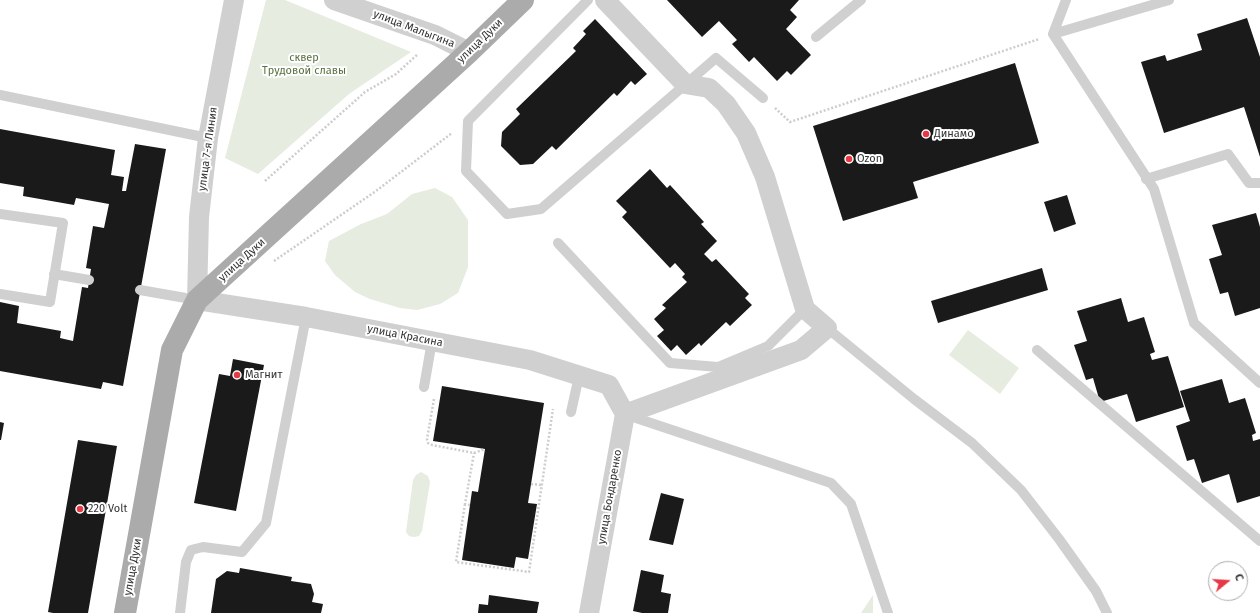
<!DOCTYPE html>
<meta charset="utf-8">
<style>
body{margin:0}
#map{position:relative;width:1260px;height:613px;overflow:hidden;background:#fff;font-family:"Fira Sans",sans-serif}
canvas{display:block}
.north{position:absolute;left:1208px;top:561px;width:40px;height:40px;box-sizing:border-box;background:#fff;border:1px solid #adadad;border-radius:50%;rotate:72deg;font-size:11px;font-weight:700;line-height:16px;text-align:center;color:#333}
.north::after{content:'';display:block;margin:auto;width:14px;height:18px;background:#e63946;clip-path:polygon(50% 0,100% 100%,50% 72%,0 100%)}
</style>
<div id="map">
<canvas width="1260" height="613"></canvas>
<div class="north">С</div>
</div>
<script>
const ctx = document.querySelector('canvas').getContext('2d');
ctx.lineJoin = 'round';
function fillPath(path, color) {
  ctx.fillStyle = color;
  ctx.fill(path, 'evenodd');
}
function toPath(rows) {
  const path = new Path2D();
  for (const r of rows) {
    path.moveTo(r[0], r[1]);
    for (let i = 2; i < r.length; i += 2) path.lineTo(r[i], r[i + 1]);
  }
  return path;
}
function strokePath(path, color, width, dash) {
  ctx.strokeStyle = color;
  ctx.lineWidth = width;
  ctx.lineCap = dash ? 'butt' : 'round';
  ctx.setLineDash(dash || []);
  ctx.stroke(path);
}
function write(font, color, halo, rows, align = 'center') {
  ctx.font = font + ' "Fira Sans",sans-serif';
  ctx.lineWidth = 4;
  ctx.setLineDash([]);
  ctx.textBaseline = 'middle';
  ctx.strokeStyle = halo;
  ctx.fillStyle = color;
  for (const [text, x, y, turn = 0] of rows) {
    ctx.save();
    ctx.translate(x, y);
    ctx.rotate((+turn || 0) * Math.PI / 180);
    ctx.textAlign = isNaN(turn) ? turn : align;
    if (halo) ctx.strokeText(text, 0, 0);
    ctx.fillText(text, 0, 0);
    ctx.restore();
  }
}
const green = toPath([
 [266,0,285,0,411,52,349,94,258,174,225,158],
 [435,188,452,197,468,220,468,267,458,293,440,304,417,310,400,308,370,299,355,292,335,275,325,261,329,241,361,224,387,214,412,194],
 [968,330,1019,368,1000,394,949,355],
 [421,472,428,476,430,482,422,531,419,536,414,537,409,536,406,532,413,480,416,475],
 [873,595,873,613,861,613]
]);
const building = toPath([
 [667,0,799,0,790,10,797,17,786,29,811,55,791,75,787,71,777,81,754,57,749,62,732,44,737,40,719,21,702,37],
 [1247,18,1260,57,1260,157,1244,107,1164,133,1141,62,1165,55,1167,61,1202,50,1197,34],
 [595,19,647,74,635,85,631,81,617,96,614,93,556,150,552,146,533,164,520,165,501,146,502,132,520,114,516,109,576,51,573,48,586,34,583,31],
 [1015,63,1039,143,913,182,918,198,843,221,813,126],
 [0,129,115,150,111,175,124,177,122,191,126,191,135,144,166,149,123,386,103,382,101,389,0,371,0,302,19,306,17,323,61,331,60,338,73,341,82,287,88,288,91,269,86,268,93,226,104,228,109,204,76,198,74,205,23,196,24,187,0,183],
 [650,169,667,188,670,185,704,222,701,224,717,241,704,254,712,262,716,259,749,294,745,298,752,305,730,326,726,322,701,346,699,343,686,355,677,345,671,351,657,336,664,330,654,319,666,308,662,305,687,282,682,277,685,274,675,263,670,268,622,217,627,212,616,201],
 [1067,195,1076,224,1054,232,1044,202],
 [1256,213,1260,227,1260,308,1235,316,1228,292,1220,294,1209,259,1222,255,1212,225],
 [1042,268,1048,290,938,323,931,301],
 [1121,298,1128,322,1144,317,1155,352,1150,354,1152,360,1168,356,1184,407,1136,422,1127,394,1100,402,1093,378,1086,380,1074,345,1087,341,1077,311],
 [233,359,264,365,236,511,194,503,219,374,230,376],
 [1222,379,1229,403,1245,398,1256,433,1252,435,1253,441,1260,439,1260,496,1237,503,1229,474,1202,483,1194,459,1187,461,1176,426,1190,421,1180,391],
 [442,386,544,403,528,503,537,504,528,559,516,557,514,568,462,560,472,491,478,492,485,449,433,441],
 [0,422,4,423,1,440,0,440],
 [78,440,117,446,88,613,53,613,48,612],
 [661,493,684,499,673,545,649,540],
 [240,568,292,577,291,581,311,584,314,594,312,602,323,604,321,613,211,613,216,579,227,571,239,573],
 [641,570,664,575,661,592,671,594,668,613,642,613,633,611],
 [489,595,539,602,537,613,478,613,479,604,488,605]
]);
const path = toPath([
 [775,108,790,122,1039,39],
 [265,181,365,92,396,74,418,54],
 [274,261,376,191,452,133],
 [434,399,427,439,428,443,432,445,474,453,485,449],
 [531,484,542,485],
 [465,504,456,562,529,572,553,409],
 [470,505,465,504,474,453]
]);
const service = toPath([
 [588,0,468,121,466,171,507,214,541,209,716,58,763,98],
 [1053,34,1154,189,1194,323,1260,383],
 [1053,34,1169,0],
 [1053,34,1066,0],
 [816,37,861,0],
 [0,95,208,138],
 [1146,179,1228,154,1249,183,1260,183],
 [0,214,63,223,50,302,0,294],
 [558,243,670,363,718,367,768,346,805,309],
 [54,274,89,280],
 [140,290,197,300],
 [827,328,914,399,972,443,1021,490,1059,539,1096,591,1107,613],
 [1037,350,1260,541],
 [424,387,432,341],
 [571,412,579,376],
 [627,415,831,483,851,504,888,613],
 [180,613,186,562,191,550,203,547,242,552,266,523,306,317]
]);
const minor = toPath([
 [234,0,208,138,199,217,197,300,306,317,530,360,609,385,625,414,589,613],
 [334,0,435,35,469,52],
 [605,0,685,84,709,88,726,104,746,133,765,177,805,309,827,328,801,350,625,414]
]);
const primary = toPath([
 [125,613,172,350,197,300,469,52,523,0]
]);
const markers = [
 [926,134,4,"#e63946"],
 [849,159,4,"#e63946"],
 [237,375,4,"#e63946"],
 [80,509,4,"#e63946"]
];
const streetNames = [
 ["улица Малыгина",414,29,21],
 ["улица Дуки",480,41,-44],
 ["улица 7-я Линия",208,149,-82],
 ["улица Дуки",242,260,-42],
 ["улица Красина",405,336,11],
 ["улица Бондаренко",610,497,-80],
 ["улица Дуки",133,567,-80]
];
const parkNames = [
 ["сквер",304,58],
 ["Трудовой славы",304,71]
];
const poiNames = [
 ["Динамо",934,134],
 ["Ozon",857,159],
 ["Магнит",245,375],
 ["220 Volt",88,509]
];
fillPath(green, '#e6ecdf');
fillPath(building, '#1a1a1a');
strokePath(path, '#cdcdcd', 2.5, [2, 2]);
strokePath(service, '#d0d0d0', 10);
strokePath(minor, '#d0d0d0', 20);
strokePath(primary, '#ababab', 22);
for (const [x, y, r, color] of markers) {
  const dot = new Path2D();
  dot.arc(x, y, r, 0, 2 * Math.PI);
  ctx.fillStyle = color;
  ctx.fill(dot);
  strokePath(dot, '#fff', 1.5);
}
write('11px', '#333', '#fff', streetNames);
write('11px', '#56703f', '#fff', parkNames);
write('11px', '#333', '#fff', poiNames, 'left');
</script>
